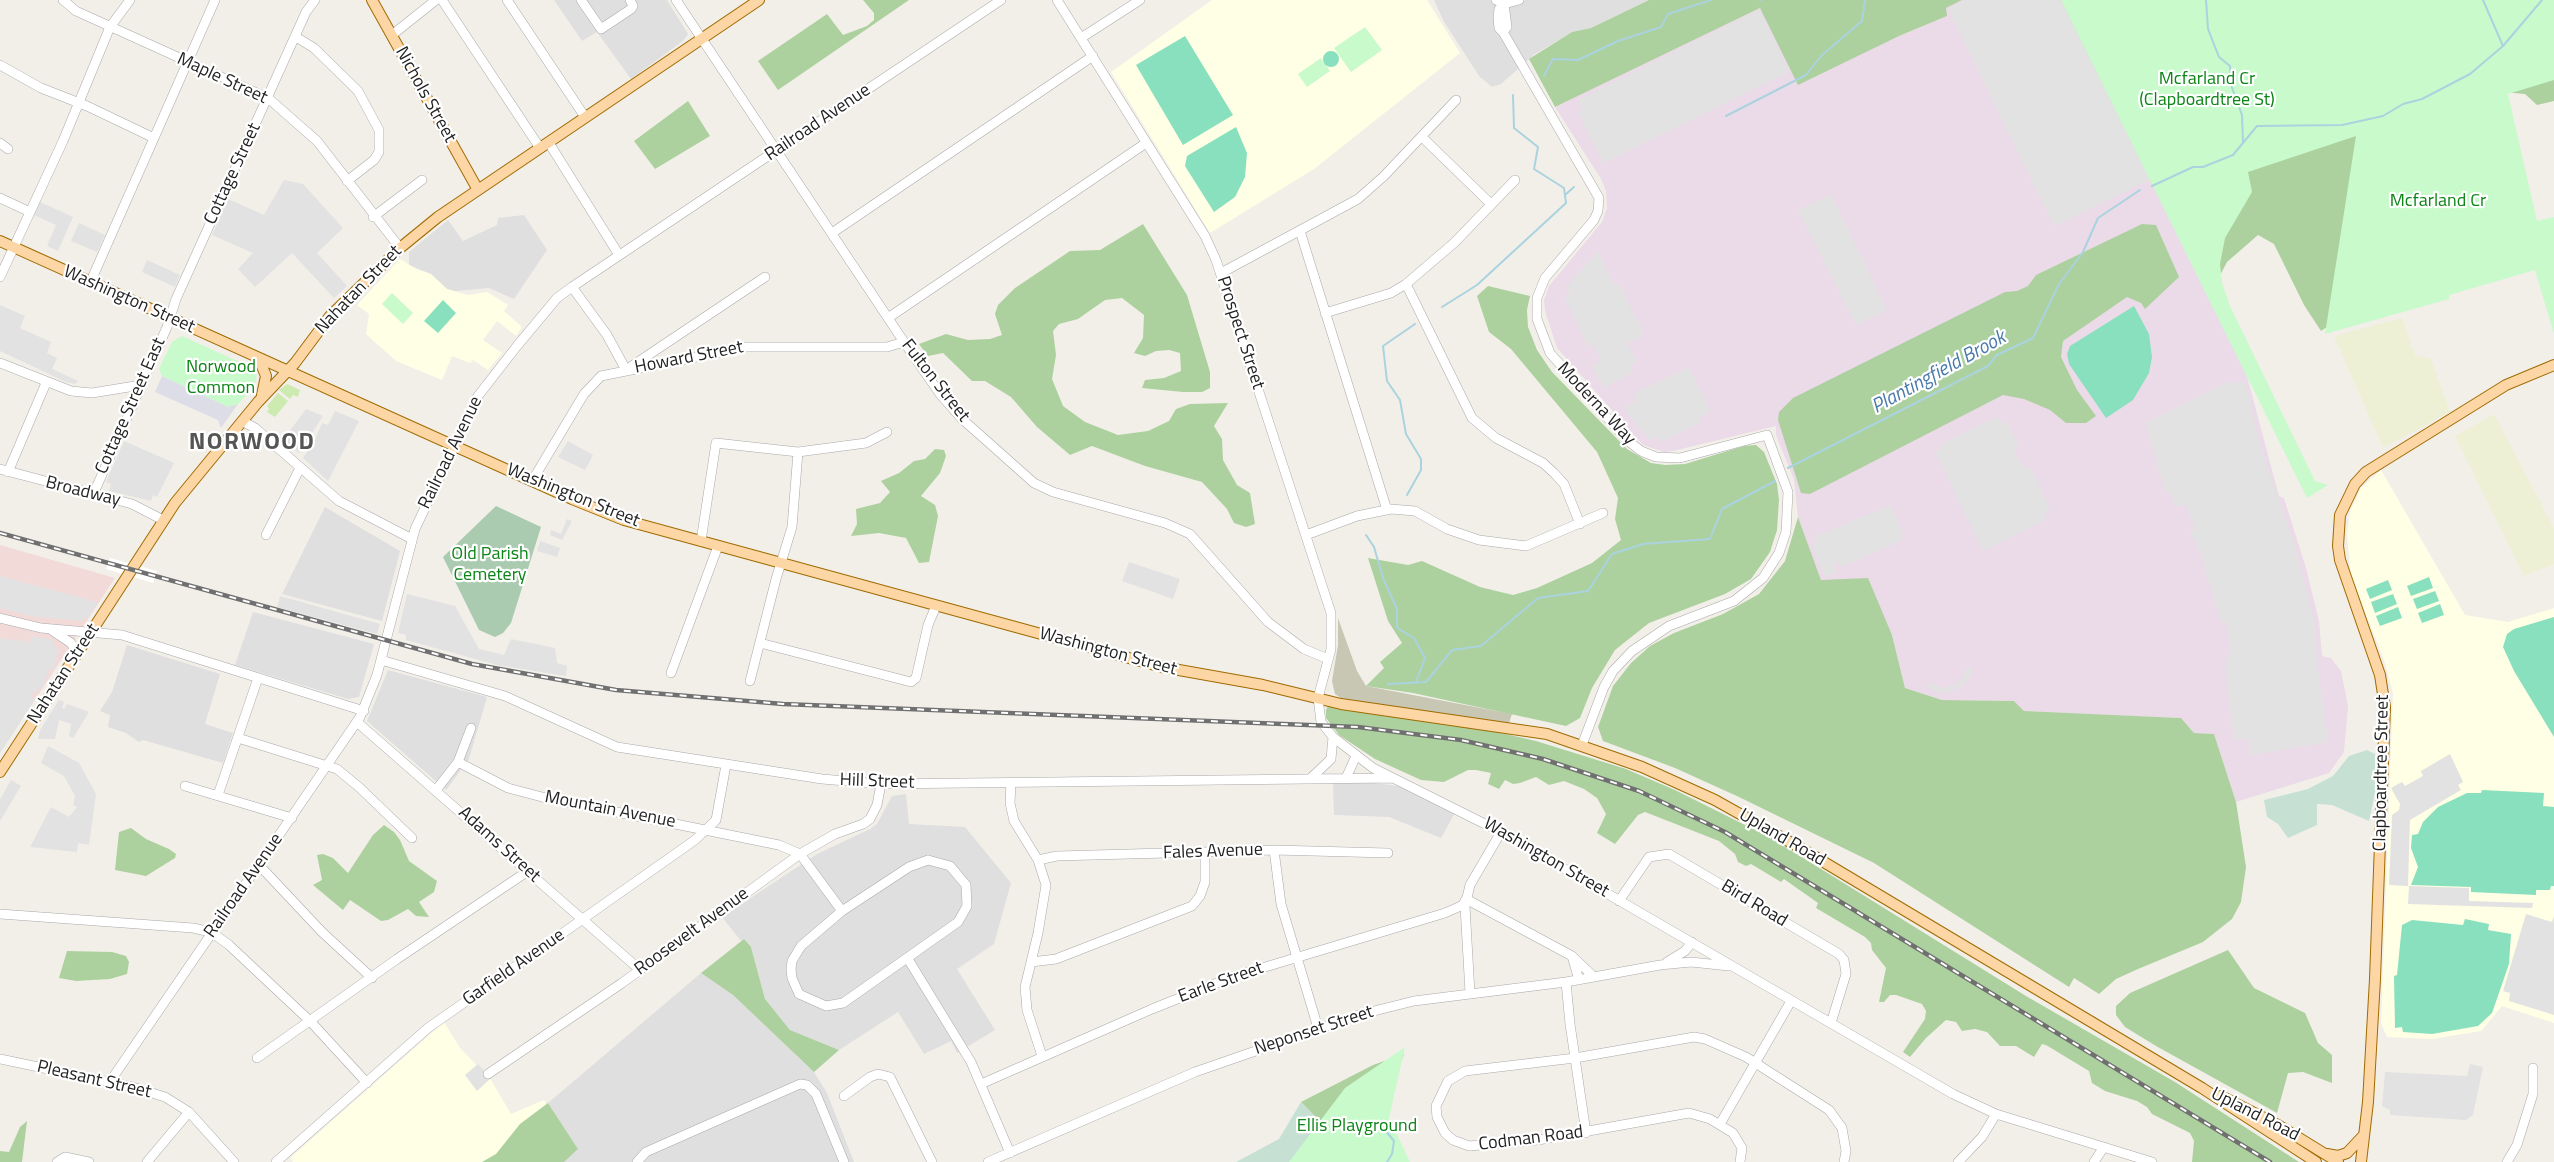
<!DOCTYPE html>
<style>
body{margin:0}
canvas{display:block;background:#f2efe9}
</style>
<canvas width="2554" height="1162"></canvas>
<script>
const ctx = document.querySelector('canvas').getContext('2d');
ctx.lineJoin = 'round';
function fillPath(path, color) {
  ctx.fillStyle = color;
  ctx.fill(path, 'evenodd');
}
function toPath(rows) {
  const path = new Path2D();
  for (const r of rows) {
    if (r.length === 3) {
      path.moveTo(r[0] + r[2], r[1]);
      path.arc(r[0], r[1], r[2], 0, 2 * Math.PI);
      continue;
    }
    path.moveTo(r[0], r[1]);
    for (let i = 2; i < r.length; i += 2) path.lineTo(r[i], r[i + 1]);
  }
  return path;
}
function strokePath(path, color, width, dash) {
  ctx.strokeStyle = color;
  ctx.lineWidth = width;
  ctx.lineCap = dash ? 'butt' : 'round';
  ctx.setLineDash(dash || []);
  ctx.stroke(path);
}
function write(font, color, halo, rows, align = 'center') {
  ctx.font = font + ' "Titillium Web",sans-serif';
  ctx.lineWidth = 4.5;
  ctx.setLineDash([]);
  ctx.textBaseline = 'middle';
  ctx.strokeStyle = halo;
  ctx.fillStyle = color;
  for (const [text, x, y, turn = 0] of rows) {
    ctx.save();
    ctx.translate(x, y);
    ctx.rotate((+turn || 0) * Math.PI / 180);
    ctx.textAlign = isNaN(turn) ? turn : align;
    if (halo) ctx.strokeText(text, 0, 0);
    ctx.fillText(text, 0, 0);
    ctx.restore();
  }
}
const residential = toPath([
 [554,0,667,0,688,34,683,41,631,79,597,32,582,41],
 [1434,0,1649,0,1591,28,1572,32,1535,54,1501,84,1492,87,1479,76,1443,20],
 [524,215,547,250,514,299,489,288,455,291,447,289,431,274,409,265,409,252,448,220,463,241,497,225,498,218],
 [325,507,400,551,382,621,282,594],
 [253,612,374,644,359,697,348,699,235,665],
 [127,645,220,674,205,724,233,733,223,763,143,740,139,742,126,733,108,727,110,715,100,711,112,692],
 [388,670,487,697,469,759,446,790,367,721],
 [1333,782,1364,782,1400,786,1456,811,1441,838,1389,817,1334,815],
 [906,794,909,824,965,827,1011,883,994,944,957,969,995,1030,957,1053,951,1041,924,1054,898,1012,839,1050,790,1030,765,999,751,947,744,939,741,941,722,917,817,854,870,829,877,824,892,796],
 [701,973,733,995,814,1072,827,1093,854,1162,564,1162,578,1149,548,1103]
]);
const commercial = toPath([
 [0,545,115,578,0,753]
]);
const industrial = toPath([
 [1962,0,2061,0,2247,376,2279,496,2284,498,2306,568,2319,621,2322,656,2331,658,2341,671,2348,706,2344,752,2329,773,2236,802,2214,734,2194,733,2181,718,2023,711,2014,701,1942,700,1905,688,1892,635,1821,580,1798,517,1794,480,1776,435,1776,426,1673,451,1664,452,1643,445,1632,433,1557,348,1545,311,1544,300,1549,286,1602,222,1607,208,1606,191,1601,179,1555,107,1760,8,1899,36,1947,16,1945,8]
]);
const education = toPath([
 [1212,0,1427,0,1460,53,1314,169,1210,233,1111,72],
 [400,259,416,269,431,274,447,289,468,295,487,292,508,305,504,311,522,327,516,336,497,321,483,340,502,353,488,370,473,360,470,363,452,356,442,380,396,361,366,334,369,314,357,305],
 [2381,470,2465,615,2508,622,2554,608,2554,1023,2502,1006,2481,1031,2432,1039,2387,1037,2381,1023,2393,693,2384,660,2351,576,2347,534,2350,512,2360,489],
 [444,1022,460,1048,491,1080,511,1114,544,1100,575,1149,561,1162,293,1162,290,1158]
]);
const construction = toPath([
 [1338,618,1357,671,1366,686,1512,714,1508,726,1341,698,1335,694,1332,681,1338,645]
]);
const farmland = toPath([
 [2402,318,2415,355,2431,359,2450,412,2383,448,2334,336],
 [2494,414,2554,528,2554,564,2524,576,2455,436]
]);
const grass = toPath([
 [287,384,300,390,298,397,293,395,290,399,279,390],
 [278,393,288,401,275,417,267,412,269,409,267,406]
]);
const forest = toPath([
 [863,0,909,0,778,90,758,61,827,14,843,35,867,26,874,20,874,13],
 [1649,0,1962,0,1946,8,1947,16,1899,36,1798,85,1760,8,1555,107,1529,59,1572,32,1591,28],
 [2061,0,2554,0,2554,101,2537,105,2525,94,2502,92,2330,325,2321,331,2304,305,2274,244,2258,235,2227,262,2216,283,2214,308],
 [688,101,710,136,655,169,634,141],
 [1143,224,1187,295,1210,372,1210,388,1202,392,1183,392,1142,388,1145,380,1164,378,1181,371,1180,353,1169,350,1156,351,1145,356,1134,353,1143,338,1144,315,1122,298,1105,300,1078,319,1059,324,1053,331,1056,355,1052,379,1063,406,1085,422,1118,435,1148,431,1169,421,1176,409,1190,404,1228,403,1214,426,1222,439,1223,460,1237,485,1250,493,1255,524,1246,527,1234,523,1227,509,1202,482,1145,466,1092,446,1070,455,1037,427,1011,397,985,381,972,381,943,353,928,356,919,344,946,334,968,340,990,339,1002,335,995,314,998,305,1015,288,1070,251,1100,250],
 [2142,224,2156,225,2179,277,2145,309,2141,303,2127,297,2063,341,2061,357,2077,390,2096,416,2086,423,2066,423,2050,410,2024,399,2003,395,1810,494,1801,493,1778,420,1779,412,1793,398,2005,292,2017,291,2028,286,2036,275],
 [1488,286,1530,296,1527,310,1528,327,1537,350,1552,372,1627,449,1651,463,1665,465,1685,464,1744,446,1756,445,1764,452,1777,484,1779,500,1777,530,1770,552,1751,579,1725,594,1649,623,1615,650,1592,688,1580,718,1566,726,1413,693,1366,686,1384,668,1380,662,1402,643,1388,621,1368,558,1408,565,1422,561,1480,587,1513,595,1537,588,1592,563,1621,540,1615,519,1618,498,1597,452,1511,349,1489,332,1477,296],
 [935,449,944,450,946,456,940,473,921,496,935,505,938,516,929,562,919,563,906,538,879,533,851,536,857,524,856,509,880,503,890,492,881,481,899,473,914,461,925,459],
 [1798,517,1821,580,1868,578,1892,635,1905,688,1942,700,2014,701,2024,711,2181,718,2194,733,2214,734,2236,802,2246,867,2241,902,2232,919,2203,942,2138,969,2116,979,2099,994,2074,978,2069,987,1874,863,1739,797,1675,768,1603,741,1598,727,1613,686,1631,663,1650,646,1674,633,1723,614,1759,594,1785,561],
 [1329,704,1475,727,1536,741,1626,769,1675,790,1771,838,2026,996,2175,1082,2299,1162,2192,1162,2194,1141,2190,1133,2152,1114,2147,1107,2137,1101,2105,1091,2092,1083,2089,1071,2046,1045,2042,1044,2034,1057,2016,1046,2000,1046,1987,1032,1975,1029,1962,1031,1956,1022,1946,1020,1926,1038,1910,1057,1903,1052,1925,1019,1926,1011,1922,1004,1896,995,1890,995,1884,1002,1879,1002,1886,968,1872,950,1871,943,1865,937,1816,908,1818,903,1784,879,1781,882,1751,864,1746,866,1738,862,1735,854,1719,841,1645,812,1638,815,1615,844,1597,833,1606,814,1597,798,1584,789,1564,781,1549,785,1536,777,1520,783,1513,784,1505,780,1499,789,1488,784,1491,773,1476,770,1468,770,1444,782,1421,780,1375,759,1339,735,1326,718,1326,710],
 [384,825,394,832,400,840,409,861,437,881,434,892,419,902,429,917,416,916,408,909,388,920,381,921,350,900,343,910,313,885,322,880,317,855,323,854,333,858,348,873,373,835],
 [131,828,146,839,169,849,176,854,175,858,146,876,115,870,119,832],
 [744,939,751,947,765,999,790,1030,839,1050,814,1072,733,995,701,973],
 [2228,950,2254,988,2305,1013,2318,1043,2332,1055,2332,1083,2303,1072,2288,1073,2277,1113,2156,1046,2125,1027,2116,1015,2116,1006,2130,993],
 [67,951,112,952,126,956,129,962,127,974,110,979,76,981,59,978],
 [1404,1054,1388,1099,1359,1162,1301,1102,1373,1065],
 [548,1103,578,1149,564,1162,482,1162,496,1154,520,1124],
 [27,1121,22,1162,0,1162,0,1151,9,1152,20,1127]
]);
const wetland = toPath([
 [2367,750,2375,754,2375,793,2369,821,2332,805,2317,804,2317,825,2288,838,2278,824,2267,817,2264,800,2308,789,2333,776,2349,756],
 [1301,1102,1359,1162,1236,1162,1279,1139]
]);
const cemetery = toPath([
 [496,506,541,527,511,623,503,633,495,637,479,630,443,557]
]);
const park = toPath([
 [2061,0,2554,0,2554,80,2508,94,2537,221,2554,217,2554,334,2535,270,2449,295,2449,299,2325,334,2356,136,2248,172,2252,192,2225,238,2220,264,2222,283,2230,306,2315,481,2328,485,2307,498],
 [1365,27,1382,50,1351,72,1334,48],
 [1321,58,1330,71,1307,87,1298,74],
 [392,293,413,313,403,324,382,304],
 [182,336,257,370,255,386,238,404,228,407,162,376,159,369,172,342],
 [1405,1047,1389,1118,1410,1162,1289,1162,1345,1088]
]);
const pitch = toPath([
 [1185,36,1233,115,1183,145,1136,65],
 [1331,59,8],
 [1236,127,1247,153,1245,177,1235,197,1214,212,1185,166,1187,156],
 [443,300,456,313,438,333,424,321],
 [2134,306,2149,334,2152,357,2149,373,2133,400,2106,418,2069,364,2067,354,2070,346],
 [2429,577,2433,588,2411,596,2407,586],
 [2388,580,2392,590,2370,599,2366,589],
 [2435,591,2439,601,2417,609,2413,599],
 [2393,594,2397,604,2375,613,2371,602],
 [2440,604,2444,615,2422,623,2418,613],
 [2398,607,2402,618,2380,626,2376,616],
 [2554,617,2554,737,2514,671,2503,647,2507,634,2514,629],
 [2482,790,2544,793,2543,806,2554,807,2554,886,2551,886,2550,890,2536,890,2536,895,2471,892,2471,887,2411,885,2418,867,2411,848,2412,835,2418,834,2423,822,2438,807,2467,793,2481,793],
 [2465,919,2489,924,2488,930,2511,934,2509,964,2492,1013,2478,1026,2432,1034,2403,1032,2402,1027,2395,1028,2394,976,2397,975,2402,925,2412,920,2463,925]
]);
const parking = toPath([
 [1966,0,2061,0,2149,180,2054,226,1948,9],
 [1759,10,1789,72,1603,163,1578,112,1583,109,1578,100],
 [284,180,303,184,343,228,317,253,347,286,334,298,292,253,255,287,238,269,253,253,212,235,228,199,264,215],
 [1831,195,1887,310,1856,325,1798,210],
 [40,202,73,217,58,251,47,246,56,225,34,215],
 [79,223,105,235,97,252,71,241],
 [1598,251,1614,285,1619,284,1644,335,1627,343,1637,362,1630,366,1633,372,1604,388,1592,366,1600,360,1594,344,1588,347,1565,298,1571,293,1565,289],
 [147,260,180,275,175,287,142,272],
 [0,305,25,316,20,328,51,342,47,353,57,358,52,369,78,381,75,384,66,382,0,351],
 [1689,367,1710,411,1699,417,1701,422,1662,442,1656,436,1650,441,1624,408,1636,401,1633,394],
 [2245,382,2261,448,2294,544,2315,623,2318,670,2328,742,2250,755,2248,738,2234,740,2227,688,2225,658,2231,656,2226,621,2221,622,2201,555,2190,532,2195,529,2186,504,2175,507,2171,493,2166,494,2145,423,2226,383],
 [306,409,323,416,299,453,283,440],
 [335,411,359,421,328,481,303,458,314,442,322,423,328,425],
 [1997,417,2001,424,2007,421,2019,447,2014,450,2025,470,2031,467,2050,509,2044,512,2047,519,1983,551,1935,452,1942,448,1941,444],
 [124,441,174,463,157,497,153,495,151,501,109,491,111,484,106,482],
 [568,441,593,455,585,470,558,457],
 [1891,505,1903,533,1901,534,1903,540,1841,567,1839,562,1834,564,1837,572,1825,577,1812,545,1816,543,1814,537],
 [567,519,572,521,562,540,550,535,551,530,561,534],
 [540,541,560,548,557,557,537,551],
 [1129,562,1180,579,1173,599,1122,581],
 [0,576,97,602,97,604,89,616,82,621,35,617,0,608],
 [407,594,455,606,479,649,504,655,511,639,555,648,557,663,567,666,566,676,497,665,406,640,406,635,398,633],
 [280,596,380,624,377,634,277,607],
 [31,636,54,640,53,646,58,647,54,669,49,669,43,686,30,695,35,699,0,753,0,638,30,642],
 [1967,667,1973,668,1970,678,1960,688,1942,693,1927,688,1929,683,1944,688,1954,685,1962,678],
 [59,700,64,702,62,708,64,709,67,704,89,712,73,738,69,736,71,724,59,720,55,739,38,739,40,730],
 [48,746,79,763,96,794,89,845,78,843,77,852,30,847,51,807,69,817,77,807,73,805,75,796,64,776,41,763],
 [2450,754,2463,782,2458,785,2461,790,2410,820,2408,886,2389,885,2392,815,2399,810,2400,804,2391,788,2402,782,2405,786,2423,776,2421,771],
 [11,780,21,786,0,821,0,799],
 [2409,886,2469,888,2469,901,2533,903,2532,908,2408,904],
 [2526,914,2552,922,2554,916,2554,1015,2509,1001,2510,993,2503,991],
 [478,1064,491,1078,477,1091,465,1075],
 [2470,1064,2483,1067,2473,1115,2466,1120,2390,1115,2390,1110,2382,1106,2385,1072,2467,1076]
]);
const plaza = toPath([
 [162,376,228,407,238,404,221,428,218,420,155,392]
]);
const pier = toPath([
 [110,558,157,571,153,583,106,569]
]);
const stream = toPath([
 [1760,0,1761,0],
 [2206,0,2208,29,2219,57,2230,66,2231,85,2242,115,2243,143],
 [2483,0,2503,46],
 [1544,76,1553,59,1578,60,1618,41,1661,27,1668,14,1711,0],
 [1726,116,1806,75,1822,55,1862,21,1865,0],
 [2152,186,2193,167,2203,167,2233,155,2257,126,2342,125,2383,116,2403,104,2422,99,2470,74,2503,46,2542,0],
 [1565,195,1574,187],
 [1442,307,1477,285,1566,203,1564,188,1534,169,1538,147,1514,128,1513,95],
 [1788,468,1988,366,1997,355,2033,338,2059,284,2083,252,2098,218,2140,190],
 [1407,495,1421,470,1421,459,1406,434,1400,400,1387,381,1383,346,1415,324],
 [1366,535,1374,547,1383,578,1397,609,1397,628,1414,638,1425,658,1416,682],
 [1388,684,1426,682,1452,650,1481,646,1538,598,1588,591,1612,554,1643,544,1710,539,1722,509,1775,481],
 [1381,1125,1394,1141,1392,1154,1387,1162]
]);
const minor = toPath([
 [63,0,76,11,268,98,317,141,400,248],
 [442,0,540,148],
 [507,0,585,117],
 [581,0,601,29,631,9,633,6,630,0],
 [676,0,904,342,940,394,961,418,1034,483,1053,492,1165,523,1190,534,1268,622,1304,649,1328,659],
 [1057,0,1205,236,1216,260,1331,613,1331,649,1318,698,1321,722,1333,737,1373,768,1501,832,1953,1094,1996,1114,2152,1162],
 [1496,0,1504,4,1519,0],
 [1503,7,1499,9,1498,17,1499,28,1503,32,1507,27,1504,4],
 [1503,32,1599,198,1598,211,1594,220,1545,278,1537,298,1537,319,1550,353,1627,440,1641,451,1656,457,1680,458,1767,435,1788,492,1786,532,1779,553,1763,578,1734,601,1669,626,1632,651,1613,671,1604,687,1582,745],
 [392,35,436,0],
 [296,37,314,48,358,91,379,130,379,152,374,160,347,181],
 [1081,38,1140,0],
 [0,65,41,88,87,106,154,138],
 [1422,137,1491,204],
 [0,143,8,149],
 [549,143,619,255],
 [0,198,30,212],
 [373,217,422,180],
 [1300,231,1387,510],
 [832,233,1093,56],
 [1221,273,1358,199,1384,176,1456,100],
 [0,277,63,141,110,27,130,0],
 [90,283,215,0],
 [1406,284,1472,418,1496,438,1543,463,1554,473,1564,484,1580,524],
 [572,287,607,335,626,370,765,277],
 [1325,313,1391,293,1406,284,1454,243,1515,180],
 [888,318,1146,143],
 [0,363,71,391,92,393,141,385],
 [242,421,255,428,339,501,412,539],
 [0,469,132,504,163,520],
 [8,472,46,383],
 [532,481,584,394,601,376,746,347,887,347,904,342],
 [93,495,167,327,176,299,306,12,315,0],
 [266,535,300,468],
 [1306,535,1357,516,1391,509,1415,511,1447,529,1479,540,1526,546,1603,513],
 [701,541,716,443,798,452,866,443,887,432],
 [0,618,41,628,122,635,364,711],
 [53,631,71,643,77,653],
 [760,643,911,682,916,678,928,625,936,606],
 [381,660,505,696,617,747,822,779,881,784,1392,778],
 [671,673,718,546],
 [750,681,776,579,792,527,798,452],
 [357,722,639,969],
 [238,738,337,769,360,788,412,838],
 [458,762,471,728],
 [1312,777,1331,759,1333,737],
 [1346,778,1356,756],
 [1011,782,1010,803,1014,821,1038,860,1046,885,1038,933,1025,987,1027,1010,1042,1056],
 [185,786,292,818],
 [436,790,458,762,508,788,542,797,779,845,800,854,842,911],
 [218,795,258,678],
 [1274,850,1281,904,1318,1028],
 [928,860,950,866,966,885,967,906,958,922,843,1003,826,1006,799,994,792,978,791,969,792,961,801,946,842,911,909,867,928,860],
 [1038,860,1057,856,1274,850,1388,853],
 [259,865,322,932,372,978],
 [1619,901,1649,857,1669,854,1839,954,1844,960,1846,974,1831,1023],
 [0,914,193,928,211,932,229,945,311,1022,367,1083],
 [908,959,971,1062,1010,1153],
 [1031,962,1056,959,1192,906,1200,896,1205,882,1205,852],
 [1667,962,1685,951,1692,942],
 [1579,980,1572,956,1594,977],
 [1566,982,1570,1024,1586,1133],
 [1470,993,1465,906,1470,885,1501,832],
 [257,1058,397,959,528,871],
 [0,1059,133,1087,165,1097,189,1112,234,1162],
 [488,1074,622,983,800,854,835,834,863,824,870,819,877,805,881,784],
 [109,1083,360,717,377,675,415,529,478,396,517,346,557,298,572,287,1001,0],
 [981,1084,1152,1009,1232,977,1445,913,1463,905,1466,899,1572,956],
 [844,1096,870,1077,878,1074,890,1077,932,1162],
 [1720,1124,1791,1001],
 [57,1162,65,1157,89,1162],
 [147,1162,189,1112],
 [276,1162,428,1028,695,840,716,820,726,765],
 [637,1162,646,1152,800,1084,807,1085,816,1094,844,1162],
 [988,1162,1195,1072,1362,1014,1414,1001,1566,982,1660,965,1691,962,1729,966],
 [1740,1162,1742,1148,1733,1133,1710,1119,1689,1113,1538,1140,1469,1146,1453,1140,1445,1133,1437,1117,1436,1106,1448,1081,1465,1071,1575,1058,1694,1037,1705,1039,1746,1057,1829,1110,1842,1128,1846,1151,1844,1162],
 [1958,1162,1982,1137,1996,1114],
 [2094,1162,2104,1147],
 [2507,1162,2517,1145,2533,1094,2533,1068]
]);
const major = toPath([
 [372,0,478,190],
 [0,241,572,499,624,520,1162,667,1263,685,1341,704,1547,734,1642,767,1715,800,1797,846,2202,1088,2316,1162],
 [259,359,266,376,262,395],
 [0,772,175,503,258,402,295,363,330,316,400,248,438,217,759,0],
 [2221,1096,2278,1125,2338,1162],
 [2327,1154,2338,1156,2347,1153,2363,1136],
 [2361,1162,2368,1102,2375,979,2385,707,2380,675,2340,560,2338,546,2340,515,2355,484,2366,472,2506,385,2554,365]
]);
const rail = toPath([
 [0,533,472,664,616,690,783,704,1358,727,1461,740,1543,759,1639,791,1725,832,2270,1162]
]);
const streetNames = [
 ["Maple Street",222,79,25],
 ["Nichols Street",425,95,61],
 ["Railroad Avenue",818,123,-34],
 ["Cottage Street",233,174,-65],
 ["Nahatan Street",359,290,-46],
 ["Washington Street",129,300,24],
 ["Prospect Street",1240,333,72],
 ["Howard Street",689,358,-11],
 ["Fulton Street",935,381,52],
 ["Moderna Way",1596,404,47],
 ["Cottage Street East",131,406,-66],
 ["Railroad Avenue",451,453,-64],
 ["Broadway",83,492,14],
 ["Washington Street",573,496,22],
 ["Washington Street",1108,652,15],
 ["Nahatan Street",64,674,-57],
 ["Clapboardtree Street",2382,773,-89],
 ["Hill Street",877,782,2],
 ["Mountain Avenue",610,810,11],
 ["Upland Road",1782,838,30],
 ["Adams Street",499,845,42],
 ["Fales Avenue",1213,852,-2],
 ["Washington Street",1546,858,30],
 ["Railroad Avenue",244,886,-55],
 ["Bird Road",1754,904,31],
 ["Roosevelt Avenue",692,932,-36],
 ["Garfield Avenue",514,968,-35],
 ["Earle Street",1221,983,-20],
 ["Neponset Street",1314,1031,-18],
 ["Pleasant Street",94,1080,13],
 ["Upland Road",2255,1115,27],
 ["Codman Road",1531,1139,-7]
];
const parkNames = [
 ["Mcfarland Cr",2207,80],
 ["(Clapboardtree St)",2207,101],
 ["Mcfarland Cr",2438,202],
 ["Norwood",221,368],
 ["Common",221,389],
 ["Old Parish",490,555],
 ["Cemetery",490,576],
 ["Ellis Playground",1357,1127]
];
const waterNames = [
 ["Plantingfield Brook",1939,373,-29]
];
const districtNames = [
 ["NORWOOD",252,443]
];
fillPath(residential, '#e0dfdf');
fillPath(commercial, '#f2dad9');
fillPath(industrial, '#ebdbe8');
fillPath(education, '#ffffe5');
fillPath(construction, '#c7c7b4');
fillPath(farmland, '#eef0d5');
fillPath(grass, '#cdebb0');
fillPath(forest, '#add19e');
fillPath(wetland, '#c6e0d4');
fillPath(cemetery, '#aacbaf');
fillPath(park, '#c8facc');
fillPath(pitch, '#88e0be');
fillPath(parking, '#e2e2e2');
fillPath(plaza, '#dddde8');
fillPath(pier, '#fff');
strokePath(stream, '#aad3df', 2);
strokePath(minor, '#a9a9a9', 10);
strokePath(major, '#a06b00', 12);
strokePath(minor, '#fff', 9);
strokePath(major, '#fcd6a4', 10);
strokePath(rail, '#707070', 4.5);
strokePath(rail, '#fff', 2, [7]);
write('18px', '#222', '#fff', streetNames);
write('18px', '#0c8416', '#fff', parkNames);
write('italic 20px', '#4a7aab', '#fff', waterNames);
ctx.letterSpacing = '1.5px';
write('bold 24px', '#555', '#fff', districtNames);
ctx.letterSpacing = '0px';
</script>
